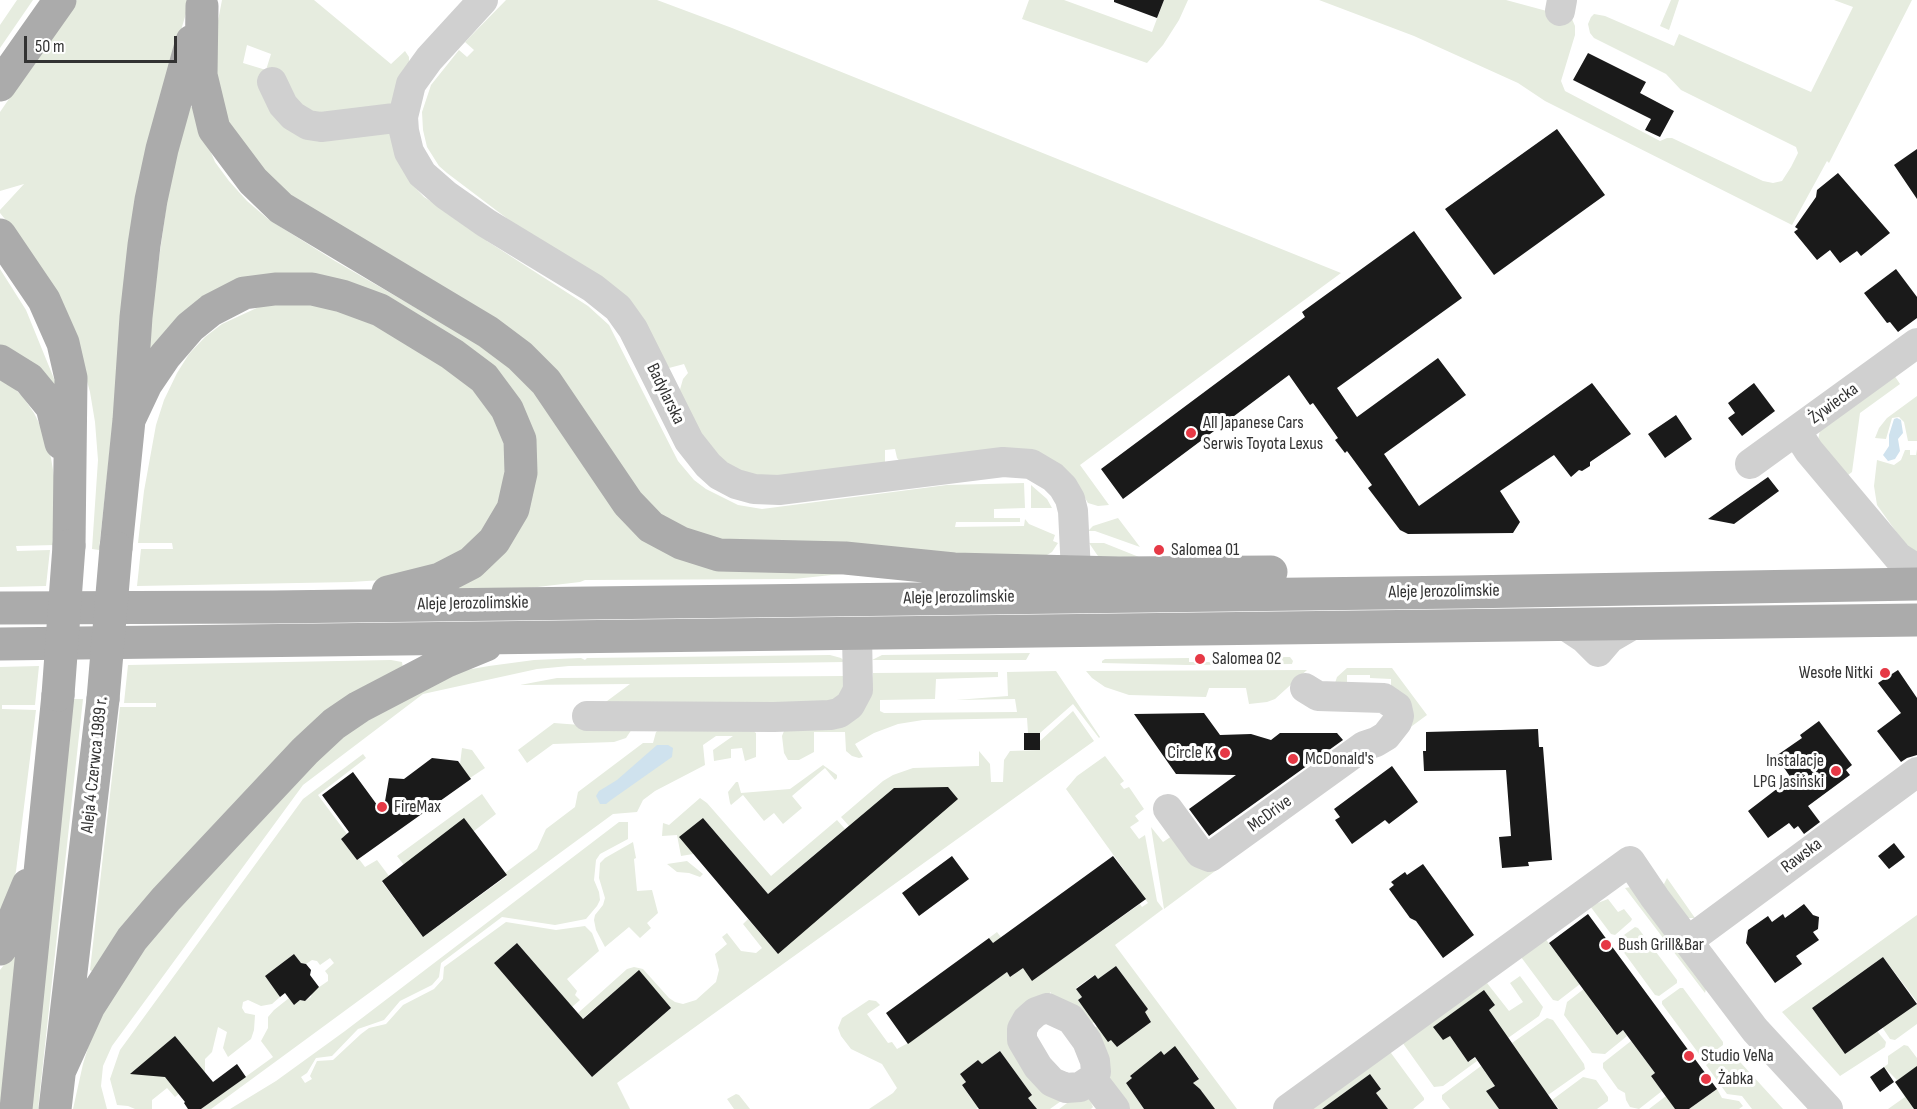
<!DOCTYPE html>
<meta charset="utf-8">
<style>
body{margin:0}
#map{position:relative;width:1917px;height:1109px;overflow:hidden;background:#fff;font-family:"Sofia Sans Condensed",sans-serif}
canvas{display:block}
.scale{position:absolute;left:24px;top:36px;width:153px;height:27px;box-sizing:border-box;border:3px solid #333;border-top:0;padding-left:8px;font-size:18px;line-height:21px;white-space:nowrap;color:#333;-webkit-text-stroke:4px #fff;paint-order:stroke}
</style>
<div id="map">
<canvas width="1917" height="1109"></canvas>
<div class="scale">50 m</div>
</div>
<script>
const ctx = document.querySelector('canvas').getContext('2d');
ctx.lineJoin = 'round';
function fillPath(path, color) {
  ctx.fillStyle = color;
  ctx.fill(path, 'evenodd');
}
function toPath(rows) {
  const path = new Path2D();
  for (const r of rows) {
    path.moveTo(r[0], r[1]);
    for (let i = 2; i < r.length; i += 2) path.lineTo(r[i], r[i + 1]);
  }
  return path;
}
function strokePath(path, color, width, dash) {
  ctx.strokeStyle = color;
  ctx.lineWidth = width;
  ctx.lineCap = dash ? 'butt' : 'round';
  ctx.setLineDash(dash || []);
  ctx.stroke(path);
}
function write(font, color, halo, rows, align = 'center') {
  ctx.font = font + ' "Sofia Sans Condensed",sans-serif';
  ctx.lineWidth = 6;
  ctx.setLineDash([]);
  ctx.textBaseline = 'middle';
  ctx.strokeStyle = halo;
  ctx.fillStyle = color;
  for (const [text, x, y, turn = 0] of rows) {
    ctx.save();
    ctx.translate(x, y);
    ctx.rotate((+turn || 0) * Math.PI / 180);
    ctx.textAlign = isNaN(turn) ? turn : align;
    if (halo) ctx.strokeText(text, 0, 0);
    ctx.fillText(text, 0, 0);
    ctx.restore();
  }
}
const green = toPath([
 [17,0,33,0,0,48,0,25],
 [77,0,190,0,168,74,131,254,99,550,92,549,98,460,95,422,90,392,81,359,21,239,0,213,0,210,24,184,0,191,0,112],
 [222,0,314,0,391,64,405,51,409,57,409,63,388,111,280,113,391,130,409,181,424,197,489,238,487,241,588,306,609,325,678,461,694,480,706,489,738,505,762,509,947,485,1024,483,1025,508,994,509,994,518,1020,518,1020,522,956,522,955,527,1024,526,1025,519,1029,524,1055,535,1053,541,1058,543,1052,552,1042,558,734,546,670,522,646,502,579,403,296,204,229,132,215,65,217,26],
 [247,45,271,54,266,70,243,63],
 [506,0,657,0,732,28,1341,273,1080,465,1109,505,1098,506,1088,503,1071,475,902,464,897,458,895,449,885,450,885,463,765,478,732,469,706,446,679,393,683,379,688,373,684,364,669,368,513,223,447,173,439,166,427,147,423,130,422,112,431,85,459,50,467,57,474,50,465,42],
 [1029,0,1064,0,1152,32,1164,0,1188,0,1179,20,1163,45,1147,63,1022,19],
 [1319,0,1506,0,1569,17,1572,19,1575,26,1575,35,1561,81,1565,91,1660,141,1667,138,1672,138,1763,181,1773,183,1782,181,1791,167,1798,153,1796,147,1681,90,1666,74,1594,38,1590,33,1588,24,1591,17,1594,14,1605,16,1674,46,1679,34,1811,92,1853,7,1834,0,1912,0,1829,163,1827,161,1792,225,1545,101,1518,83,1414,36],
 [1671,0,1679,0,1669,30,1660,26],
 [189,106,192,107,215,162,229,181,247,201,268,219,335,261,475,342,497,357,534,389,630,525,860,572,794,579,585,580,580,582,486,593,454,591,499,554,517,405,295,279,145,359,171,173],
 [0,269,26,310,57,386,0,348],
 [280,303,315,304,356,317,389,332,447,367,473,387,501,425,511,467,489,529,453,558,382,580,351,582,137,586,141,549,173,549,172,543,138,543,144,491,156,425,164,400,177,373,189,354,205,337,222,324,261,306],
 [1892,372,1900,384,1860,413,1852,472,1848,475,1818,440,1820,430],
 [0,378,10,384,23,397,34,413,44,433,51,458,55,482,55,545,16,546,17,551,50,550,46,586,0,587],
 [1917,396,1917,441,1908,441,1904,422,1899,417,1892,418,1886,439,1875,438,1879,428,1887,418],
 [1917,449,1917,556,1902,540,1877,505,1874,486,1877,460,1894,465,1901,460,1905,450,1910,450,1910,455,1916,455],
 [1031,485,1047,499,1052,508,1031,508],
 [1118,518,1140,547,1095,531,1088,531,1093,526],
 [1089,543,1104,543,1149,561,1100,559],
 [1030,653,1026,660,872,660,882,655],
 [830,655,841,658,845,662,569,666,537,669,423,694,303,785,112,1046,103,1066,101,1086,107,1109,73,1109,83,1064,94,1028,119,978,284,788,365,715,466,670,489,666,534,660,581,658,585,660,587,658],
 [1211,657,1290,657,1293,661,1292,664,1187,665,1102,663,1102,661,1105,659,1189,658,1189,662,1210,662],
 [391,660,402,662,403,668,93,972,90,970,120,707,156,707,156,703,124,703,128,665],
 [39,666,35,705,2,705,2,709,36,710,16,871,9,902,0,924,0,667],
 [1347,668,1392,668,1427,715,1378,751,1391,688,1391,679,1370,678,1370,675,1347,675,1347,690,1335,683,1337,677],
 [1307,670,1275,699,1267,702,1249,704,1246,688,1209,688,1206,697,1129,695,1105,687,1092,678,1086,671],
 [1056,671,1100,737,1099,738,1073,704,1040,733,1028,733,1027,718,923,720,898,724,874,733,855,744,863,757,859,758,852,756,846,751,845,732,814,732,814,752,799,760,788,760,784,753,782,736,784,731,872,685,873,673,998,672,998,677,936,679,935,699,880,700,880,711,884,713,1017,712,1015,699,956,700,1008,696,1007,672],
 [843,676,848,686,829,706,599,707,630,684,520,685,557,678],
 [73,699,83,699,38,1109,27,1109],
 [1073,711,1094,741,617,1083,630,1109,230,1109,276,1081,345,1031,619,822,628,822,628,839,600,854,596,860,594,880,599,892,600,900,597,906,586,919,555,925,502,917,441,963,439,977,432,985,400,1001,384,1020,358,1029,332,1056,316,1058,307,1073,301,1077,305,1083,312,1079,310,1076,317,1061,333,1060,361,1034,369,1028,386,1024,403,1005,434,989,443,979,444,967,506,922,556,930,585,926,592,933,599,951,567,979,577,991,575,995,580,1000,572,1007,517,943,494,963,592,1077,671,1008,639,971,582,1019,578,1013,627,969,634,967,643,969,669,998,675,1002,683,1004,696,1000,716,982,719,970,715,954,727,944,722,937,727,933,741,951,756,953,762,948,743,924,748,919,778,954,849,826,841,817,883,781,893,775,913,768,979,766,979,751,990,764,991,782,1003,782,1004,760,1010,751,1040,750,1040,741],
 [554,723,632,729,626,738,614,742,553,744,527,763,518,750],
 [659,730,753,731,756,733,756,757,745,761,742,748,731,749,731,758,714,761,713,750,733,736,716,736,703,745,705,765,655,791,643,800,637,812,613,814,211,1109,201,1109,273,1057,261,1041,268,1028,268,1017,274,1010,289,998,294,1005,300,1000,305,1001,311,997,312,992,328,981,328,975,325,971,334,963,330,958,320,965,317,961,312,960,306,964,301,963,294,954,265,976,280,997,272,1004,261,1006,248,1000,243,1002,242,1008,245,1013,255,1015,254,1030,251,1039,228,1057,223,1048,227,1032,218,1027,212,1052,205,1059,205,1072,175,1097,167,1088,152,1100,152,1109,135,1109,128,1106,117,1105,110,1079,120,1050,303,799,363,754,366,758,318,795,347,834,341,839,357,860,359,859,365,867,377,860,389,876,382,882,423,937,507,876,505,873,537,849,546,829,575,807,578,792,643,743,653,743,656,732],
 [462,748,472,750,485,768,470,778,460,764],
 [1105,756,1124,781,1120,784,1124,789,1129,787,1144,809,1135,816,1139,821,1130,827,1139,839,1145,835,1157,901,1163,909,1115,945,1237,1109,1211,1109,1202,1091,1198,1092,1192,1084,1199,1078,1175,1047,1164,1055,1161,1053,1130,1076,1132,1078,1126,1083,1144,1109,1126,1109,1107,1082,1090,1031,1097,1026,1113,1038,1117,1047,1151,1022,1143,1013,1149,1008,1147,1008,1116,966,1098,979,1094,975,1076,988,1082,997,1078,1000,1088,1014,1100,1018,1087,1027,1050,1004,1051,992,1021,1020,1068,1096,1050,1109,1032,1109,1035,1106,1027,1098,1033,1093,1031,1094,1000,1051,982,1064,978,1060,960,1074,966,1082,962,1085,972,1100,984,1103,976,1109,869,1109,893,1093,897,1088,882,1064,851,1049,841,1036,838,1028,842,1018,869,1000,876,1001,880,1005,867,1014,888,1043,892,1042,897,1049,908,1043,1007,972,1010,977,1015,974,989,938,997,932,1033,980,1140,904,1142,907,1148,903,1066,789,1077,776],
 [823,765,837,775,837,778,835,780,825,768,792,796,802,808,783,824,774,813,764,821,743,795,731,805,730,803,728,792,736,782,738,782,741,793,790,789],
 [482,794,496,814,474,831,404,865,397,856],
 [700,798,707,803,771,876,837,820,845,829,768,894,703,818,693,854,681,856,677,835,662,836,663,823,669,825],
 [1151,827,1163,842,1175,834,1199,867,1261,837,1164,909],
 [633,842,636,858,634,859,637,891,652,890,658,913,647,923,651,928,640,938,629,927,605,947,596,930,594,920,595,915,603,905,605,898,599,878,600,863,605,858],
 [687,861,703,874,700,877,689,873,677,872,667,864],
 [1667,878,1695,918,1685,918,1665,889,1664,884],
 [1631,887,1706,989,1705,993,1625,888],
 [1608,899,1618,912,1624,909,1632,919,1631,921,1615,935,1611,934,1590,906],
 [1917,915,1917,1002,1883,957,1812,1008,1845,1054,1877,1031,1886,1042,1885,1047,1840,1076,1782,1012],
 [1635,927,1638,928,1677,980,1677,983,1659,996,1655,995,1617,943,1617,940],
 [1544,937,1580,984,1558,1001,1553,1000,1521,957],
 [17,948,0,1109,0,970],
 [1520,976,1543,1007,1539,1016,1508,1038,1489,1010,1495,1005,1484,990,1434,1027,1450,1036,1468,1062,1475,1058,1477,1061,1443,1086,1434,1087,1402,1042,1487,983,1509,1011,1523,1002,1510,983],
 [1589,985,1597,1009,1617,1035,1623,1030,1627,1036,1605,1054,1592,1053,1564,1015,1567,1002],
 [1680,988,1683,988,1723,1042,1723,1045,1705,1058,1702,1058,1662,1004,1662,1001],
 [1917,1004,1917,1024,1895,1040,1890,1039,1882,1027],
 [1547,1018,1553,1020,1584,1064,1585,1069,1548,1095,1512,1043],
 [1631,1041,1655,1073,1651,1076,1662,1091,1639,1109,1630,1107,1626,1100,1625,1093,1618,1089,1603,1068,1603,1063],
 [1904,1045,1908,1046,1917,1058,1917,1105,1912,1109,1888,1109,1905,1097,1895,1082,1897,1080,1884,1067,1888,1064,1888,1056],
 [1726,1050,1730,1051,1783,1109,1752,1109,1742,1096,1727,1094,1706,1065],
 [1386,1051,1391,1053,1424,1098,1424,1100,1413,1109,1388,1109,1376,1093,1381,1089,1370,1074,1322,1109,1303,1109],
 [1481,1066,1495,1086,1487,1091,1499,1109,1450,1109,1442,1099,1442,1095],
 [1583,1077,1596,1080,1608,1097,1608,1101,1597,1109,1559,1109,1552,1100],
 [1086,1089,1110,1109,1096,1109,1091,1103,1093,1107,1091,1109,1059,1109],
 [1717,1089,1722,1098,1739,1101,1743,1106,1739,1109,1689,1109],
 [736,1094,739,1095,750,1109,734,1109,727,1099],
 [1666,1096,1675,1109,1649,1109]
]);
const water = toPath([
 [1897,418,1901,420,1903,433,1898,439,1900,451,1895,459,1888,461,1883,455,1889,446,1889,435,1894,419],
 [657,745,668,745,673,748,672,757,611,800,606,804,600,804,596,796,599,791,617,780]
]);
const building = toPath([
 [1114,0,1164,0,1157,18,1114,2],
 [1588,53,1646,82,1640,93,1674,111,1660,137,1645,130,1651,119,1573,80],
 [1557,129,1605,195,1494,275,1445,209],
 [1917,149,1917,199,1894,165],
 [1838,173,1890,233,1861,256,1857,251,1840,263,1830,250,1817,260,1794,232,1798,229,1795,227,1816,197,1817,190],
 [1414,231,1462,298,1337,388,1357,417,1438,358,1466,395,1384,454,1419,506,1592,383,1631,434,1590,462,1590,466,1582,471,1579,470,1571,477,1554,455,1500,491,1520,522,1513,533,1408,534,1400,530,1368,488,1372,485,1347,451,1345,453,1335,440,1338,438,1313,403,1310,405,1289,375,1123,499,1101,469,1305,317,1302,312],
 [1896,269,1917,297,1917,318,1898,332,1890,322,1887,323,1864,293],
 [1754,383,1775,411,1742,436,1728,418,1735,413,1728,403],
 [1676,415,1692,439,1665,458,1648,434],
 [1768,477,1779,491,1734,524,1708,519],
 [1898,670,1917,698,1917,755,1907,758,1901,762,1877,731,1901,713,1878,683],
 [1204,713,1220,735,1251,734,1271,740,1280,733,1337,733,1343,740,1209,836,1189,809,1236,775,1176,774,1134,714],
 [1819,721,1852,765,1846,770,1850,775,1808,806,1820,822,1804,834,1798,826,1794,829,1789,823,1768,838,1748,811,1791,778,1776,756,1802,738,1800,735],
 [1538,729,1539,747,1543,747,1552,860,1528,862,1529,866,1502,868,1499,837,1511,836,1506,770,1424,771,1423,751,1426,751,1426,732],
 [1024,733,1040,733,1040,750,1024,750],
 [432,758,458,761,471,779,357,860,341,839,349,832,322,795,353,772,383,813,389,778,404,779],
 [1392,766,1418,802,1389,824,1385,820,1352,844,1335,820,1340,817,1334,809],
 [948,787,958,799,778,954,679,837,703,818,768,894,894,788],
 [464,818,507,875,423,937,382,881],
 [1894,843,1905,857,1889,869,1878,856],
 [952,856,969,879,919,916,902,893],
 [1113,856,1146,899,1032,981,1023,968,1010,977,1007,972,908,1044,886,1013,989,938,993,943],
 [1423,864,1474,935,1443,958,1416,921,1410,918,1389,889,1394,885,1391,882,1405,872,1407,875],
 [1804,904,1813,915,1819,917,1818,929,1813,932,1819,940,1796,956,1802,964,1775,983,1746,943,1748,930,1768,916,1772,922,1783,914,1785,918],
 [1588,914,1717,1089,1689,1109,1675,1109,1651,1076,1655,1073,1623,1030,1617,1035,1549,943],
 [517,943,583,1019,639,970,671,1008,592,1077,494,963],
 [294,954,301,963,306,964,311,970,310,975,319,987,305,1001,300,1000,294,1005,285,993,280,997,265,976],
 [1883,957,1917,1004,1845,1054,1812,1008],
 [1116,966,1148,1009,1145,1012,1151,1022,1117,1047,1111,1040,1108,1042,1078,1000,1082,997,1076,989,1095,975,1098,979],
 [1484,990,1495,1005,1489,1010,1558,1109,1499,1109,1486,1091,1495,1086,1475,1057,1468,1062,1450,1036,1443,1040,1433,1027],
 [175,1036,213,1082,237,1064,246,1077,201,1109,188,1109,184,1103,185,1102,165,1077,130,1074],
 [1175,1046,1199,1079,1193,1083,1200,1089,1215,1109,1144,1109,1126,1083,1132,1078,1130,1076,1161,1051,1164,1055],
 [1000,1051,1032,1095,1028,1098,1037,1109,979,1109,962,1085,966,1082,960,1074,978,1060,982,1064],
 [1917,1066,1917,1109,1914,1109,1895,1082],
 [1884,1067,1894,1082,1880,1092,1870,1077],
 [1370,1074,1381,1089,1376,1093,1388,1109,1322,1109]
]);
const minor = toPath([
 [483,0,429,59,411,84,403,117,404,131,409,152,422,174,446,195,486,223,593,288,618,308,633,329,689,441,708,465,719,475,736,484,754,489,779,490,1003,462,1031,464,1053,477,1063,487,1070,499,1073,511,1076,572],
 [1560,11,1562,0],
 [272,82,283,105,293,116,308,125,321,127,403,117],
 [1796,431,1809,451,1898,557,1917,569],
 [1750,464,1917,343],
 [1563,624,1584,638,1598,652,1610,638,1634,624],
 [587,716,774,717,830,715,839,713,850,705,858,690,857,633],
 [1168,809,1200,853,1210,857,1364,746,1376,742,1386,736,1397,722,1399,716,1397,707,1384,698,1318,696,1305,688],
 [1688,941,1917,772],
 [1047,1008,1071,1019,1087,1041,1095,1061,1096,1072,1092,1079,1080,1087,1066,1088,1052,1082,1038,1067,1022,1040,1022,1029,1027,1020,1036,1012,1047,1008],
 [1092,1079,1115,1109],
 [1288,1109,1630,861,1655,898,1755,1030,1828,1109]
]);
const major = toPath([
 [202,6,201,75,214,129,253,181,281,208,488,332,520,356,546,382,628,503,651,527,681,543,719,555,845,558,954,569,1119,573,1271,572],
 [0,85,60,0],
 [0,235,44,300,63,343,71,378,69,546],
 [0,361,29,379,52,407,61,443],
 [129,420,146,384,165,356,190,327,211,310,244,293,275,289,312,289,342,296,380,310,452,354,484,378,507,409,520,440,521,473,513,509,494,541,471,563,440,579,388,592],
 [116,548,129,420,136,317,144,245,151,200,162,149,192,41],
 [0,608,273,607,1464,592,1917,584],
 [0,644,1917,620],
 [0,949,4,943,28,885],
 [60,1070,89,1006,132,939,166,899,305,751,334,724,359,707,447,661,486,645],
 [16,1109,58,695],
 [55,1109,103,699]
]);
const majorBridge = toPath([
 [58,695,69,546],
 [103,699,116,548]
]);
const markers = [
 [1191,433,6,"#e63946"],
 [1159,550,6,"#e63946"],
 [1200,659,6,"#e63946"],
 [1885,673,6,"#e63946"],
 [1225,753,6,"#e63946"],
 [1293,759,6,"#e63946"],
 [1836,771,6,"#e63946"],
 [382,807,6,"#e63946"],
 [1606,945,6,"#e63946"],
 [1689,1056,6,"#e63946"],
 [1706,1079,6,"#e63946"]
];
const streetNames = [
 ["Badylarska",665,394,64],
 ["Żywiecka",1834,404,-36],
 ["Aleje Jerozolimskie",1444,592,-1],
 ["Aleje Jerozolimskie",959,598,-1],
 ["Aleje Jerozolimskie",473,604,-1],
 ["Aleja 4 Czerwca 1989 r.",95,765,-84],
 ["McDrive",1270,814,-36],
 ["Rawska",1802,856,-37]
];
const poiNames = [
 ["All Japanese Cars",1203,423],
 ["Serwis Toyota Lexus",1203,444],
 ["Salomea 01",1171,550],
 ["Salomea 02",1212,659],
 ["Wesołe Nitki",1873,673,"right"],
 ["Circle K",1213,753,"right"],
 ["McDonald's",1305,759],
 ["Instalacje",1824,761,"right"],
 ["LPG Jasiński",1824,782,"right"],
 ["FireMax",394,807],
 ["Bush Grill&Bar",1618,945],
 ["Studio VeNa",1701,1056],
 ["Żabka",1718,1079]
];
fillPath(green, '#e6ecdf');
fillPath(water, '#cfe2ee');
fillPath(building, '#1a1a1a');
strokePath(minor, '#d0d0d0', 30);
strokePath(major, '#ababab', 33);
strokePath(majorBridge, '#ababab', 33);
for (const [x, y, r, color] of markers) {
  const dot = new Path2D();
  dot.arc(x, y, r, 0, 2 * Math.PI);
  ctx.fillStyle = color;
  ctx.fill(dot);
  strokePath(dot, '#fff', 2);
}
write('18px', '#333', '#fff', streetNames);
write('18px', '#333', '#fff', poiNames, 'left');
</script>
